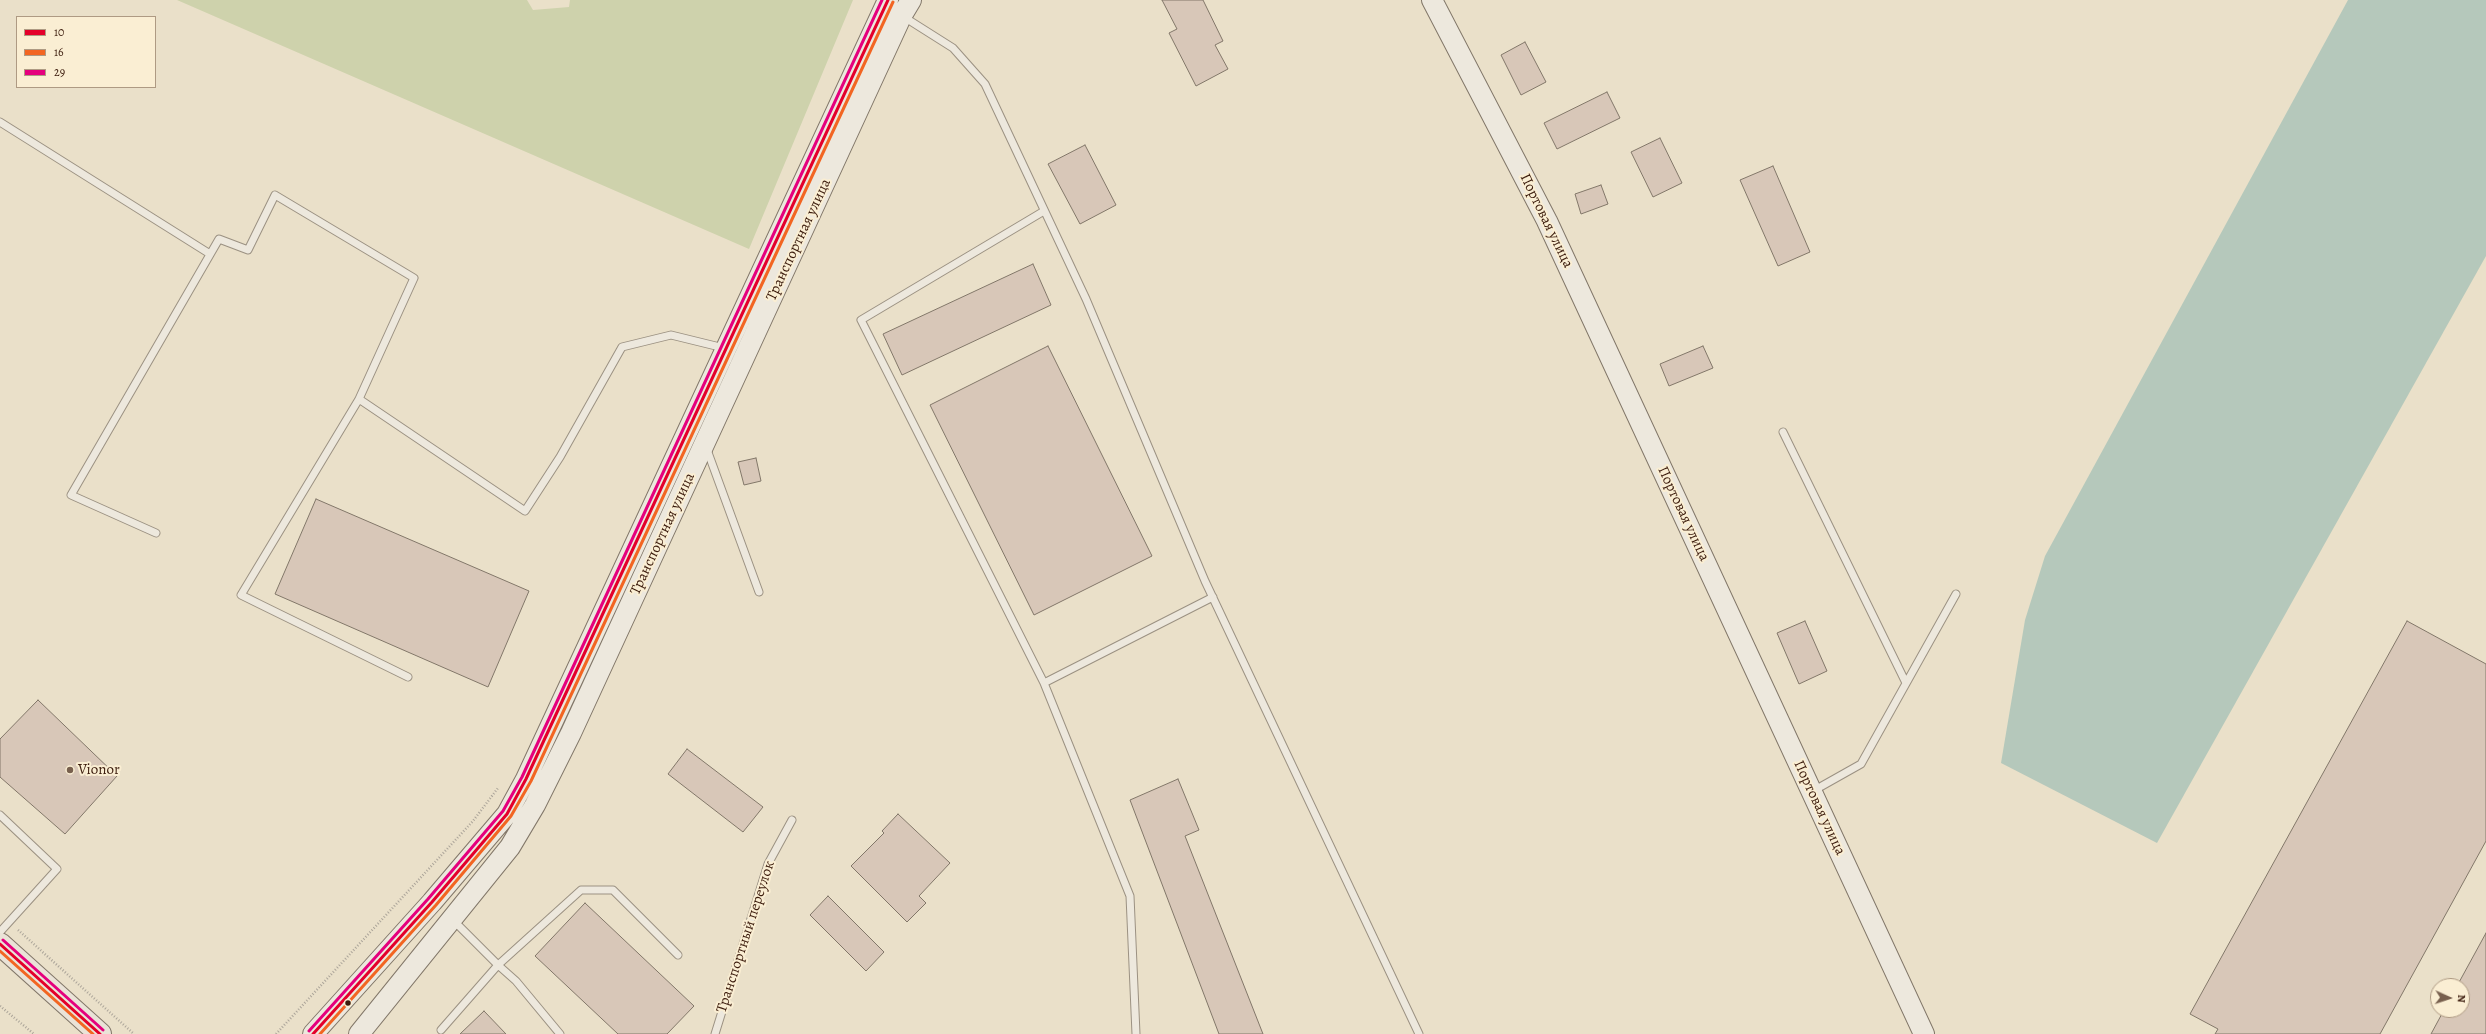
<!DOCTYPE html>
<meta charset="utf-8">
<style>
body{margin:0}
#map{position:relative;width:2486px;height:1034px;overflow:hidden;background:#eae0c9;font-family:Alegreya,serif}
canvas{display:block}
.legend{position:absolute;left:16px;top:16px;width:140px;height:72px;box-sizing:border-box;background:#faeed3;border:1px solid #ae9a83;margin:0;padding:5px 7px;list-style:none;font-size:12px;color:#3b1b0c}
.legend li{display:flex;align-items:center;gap:8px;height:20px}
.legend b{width:20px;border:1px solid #ae9a83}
.north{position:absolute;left:2430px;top:978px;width:40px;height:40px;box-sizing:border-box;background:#faeed3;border:1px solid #ae9a83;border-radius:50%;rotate:93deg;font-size:11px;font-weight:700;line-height:16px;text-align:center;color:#3b1b0c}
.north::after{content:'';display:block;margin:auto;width:14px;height:18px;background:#78604e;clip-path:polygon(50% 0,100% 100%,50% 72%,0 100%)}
</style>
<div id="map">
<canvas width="2486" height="1034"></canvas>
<ul class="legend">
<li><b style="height:5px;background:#e4002b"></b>10</li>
<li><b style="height:5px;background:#f26522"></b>16</li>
<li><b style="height:5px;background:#e5007d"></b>29</li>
</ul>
<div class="north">N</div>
</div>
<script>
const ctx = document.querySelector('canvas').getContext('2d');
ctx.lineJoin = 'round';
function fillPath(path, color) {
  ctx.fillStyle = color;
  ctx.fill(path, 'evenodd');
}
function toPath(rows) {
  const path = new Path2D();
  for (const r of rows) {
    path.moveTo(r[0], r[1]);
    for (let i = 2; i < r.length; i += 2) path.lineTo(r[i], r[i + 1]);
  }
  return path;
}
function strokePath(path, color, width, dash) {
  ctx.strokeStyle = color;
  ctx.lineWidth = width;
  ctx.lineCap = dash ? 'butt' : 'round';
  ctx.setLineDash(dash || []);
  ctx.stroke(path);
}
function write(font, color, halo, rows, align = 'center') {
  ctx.font = font + ' Alegreya,serif';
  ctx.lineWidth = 4;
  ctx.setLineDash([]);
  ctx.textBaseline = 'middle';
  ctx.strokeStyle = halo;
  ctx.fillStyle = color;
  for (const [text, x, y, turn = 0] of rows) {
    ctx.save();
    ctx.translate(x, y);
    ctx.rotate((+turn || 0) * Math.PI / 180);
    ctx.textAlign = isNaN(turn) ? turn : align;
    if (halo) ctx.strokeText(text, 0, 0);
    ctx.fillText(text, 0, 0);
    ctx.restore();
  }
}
const green = toPath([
 [177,0,527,0,533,10,569,7,570,0,853,0,749,249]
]);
const water = toPath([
 [2348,0,2486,0,2486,256,2157,843,2001,763,2025,620,2045,556]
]);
const building = toPath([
 [1162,0,1203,0,1223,41,1215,45,1228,69,1196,86,1169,33,1177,29,1162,0],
 [1525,42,1546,82,1521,95,1501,55,1525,42],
 [1607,92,1620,118,1557,149,1544,123,1607,92],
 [1660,138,1682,183,1653,197,1631,152,1660,138],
 [1085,145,1116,205,1080,224,1048,164,1085,145],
 [1773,166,1810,252,1778,266,1740,180,1773,166],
 [1601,185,1608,204,1581,214,1575,194,1601,185],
 [1033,264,1051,305,902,375,883,334,1033,264],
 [1048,346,1152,556,1034,615,930,405,1048,346],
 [1703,346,1713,368,1669,386,1660,364,1703,346],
 [756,458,761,481,744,485,738,462,756,458],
 [316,499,529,591,488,687,275,594,316,499],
 [1805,621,1827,671,1799,684,1777,633,1805,621],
 [2407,621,2486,664,2486,841,2380,1034,2215,1034,2218,1029,2190,1014,2407,621],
 [38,700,117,776,65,834,0,777,0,739,38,700],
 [687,749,763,807,743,832,668,774,687,749],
 [1178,779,1199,830,1185,836,1263,1034,1219,1034,1130,800,1178,779],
 [898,814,950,863,919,896,926,903,907,922,851,866,884,833,882,831,898,814],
 [828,896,884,952,866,971,810,915,828,896],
 [585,903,694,1006,667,1034,618,1034,535,956,585,903],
 [2486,933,2486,1034,2431,1034,2444,1010,2462,1010,2462,986,2457,986,2486,933],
 [484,1011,506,1034,460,1034,484,1011]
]);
const path = toPath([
 [18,930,134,1034],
 [0,1006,34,1034],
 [276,1034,473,821,498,788]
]);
const lane = toPath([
 [904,17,953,48,985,84,1086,299,1205,581,1419,1034],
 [0,122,210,254],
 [359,399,241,595,408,677],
 [1783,432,1906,683],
 [706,447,759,592],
 [156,533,71,495,219,239,248,250,275,195,414,278,359,399,525,511,560,457,622,347,671,335,724,348],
 [1044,683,861,320,1044,211],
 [1813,791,1861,764,1956,594],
 [0,815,57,869,0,932],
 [452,919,498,965,581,890,613,890,678,955],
 [441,1030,498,965,516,981,560,1034],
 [715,1034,768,864,792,820],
 [1136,1034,1130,896,1044,683,1213,597]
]);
const secondary = toPath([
 [1432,0,1547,221,1924,1034],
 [313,1034,432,902,507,814,526,779,888,0],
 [359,1034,510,847,535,805,571,733,902,15,911,0]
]);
const primary = toPath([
 [0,944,100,1034]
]);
const bus1 = toPath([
 [0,944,100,1034],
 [313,1034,432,902,507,814,526,779,888,0]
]);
const bus2 = toPath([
 [0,951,93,1034],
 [320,1034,436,905,511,816,531,781,893,2]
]);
const bus3 = toPath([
 [3,940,103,1030],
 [309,1031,428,899,503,811,522,777,882,0]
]);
const markers = [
 [70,770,4,"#78604e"],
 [348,1003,3.5,"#3b1b0c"]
];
const streetNames = [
 ["Портовая улица",1546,221,64],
 ["Транспортная улица",799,240,-65],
 ["Портовая улица",1683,514,65],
 ["Транспортная улица",663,534,-65],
 ["Портовая улица",1819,808,65],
 ["Транспортный переулок",746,937,-72]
];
const poiNames = [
 ["Vionor",78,770]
];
fillPath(green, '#ced2ac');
fillPath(water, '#b5c8bb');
fillPath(building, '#d8c7b8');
strokePath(building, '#827769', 1);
strokePath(lane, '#9b9182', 9);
strokePath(secondary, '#827769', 22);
strokePath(primary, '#827769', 24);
strokePath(path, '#aba499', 2.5, [1, 2]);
strokePath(lane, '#ede8dd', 7);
strokePath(secondary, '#ede8dd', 20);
strokePath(primary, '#eae3d7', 22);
strokePath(bus1, '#e4002b', 3);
strokePath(bus2, '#f26522', 3);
strokePath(bus3, '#e5007d', 3);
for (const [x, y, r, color] of markers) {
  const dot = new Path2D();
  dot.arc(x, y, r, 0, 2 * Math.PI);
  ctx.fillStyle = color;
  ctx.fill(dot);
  strokePath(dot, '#faeed3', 1.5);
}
write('15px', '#3b1b0c', '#faeed3', streetNames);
write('15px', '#3b1b0c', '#faeed3', poiNames, 'left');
</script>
